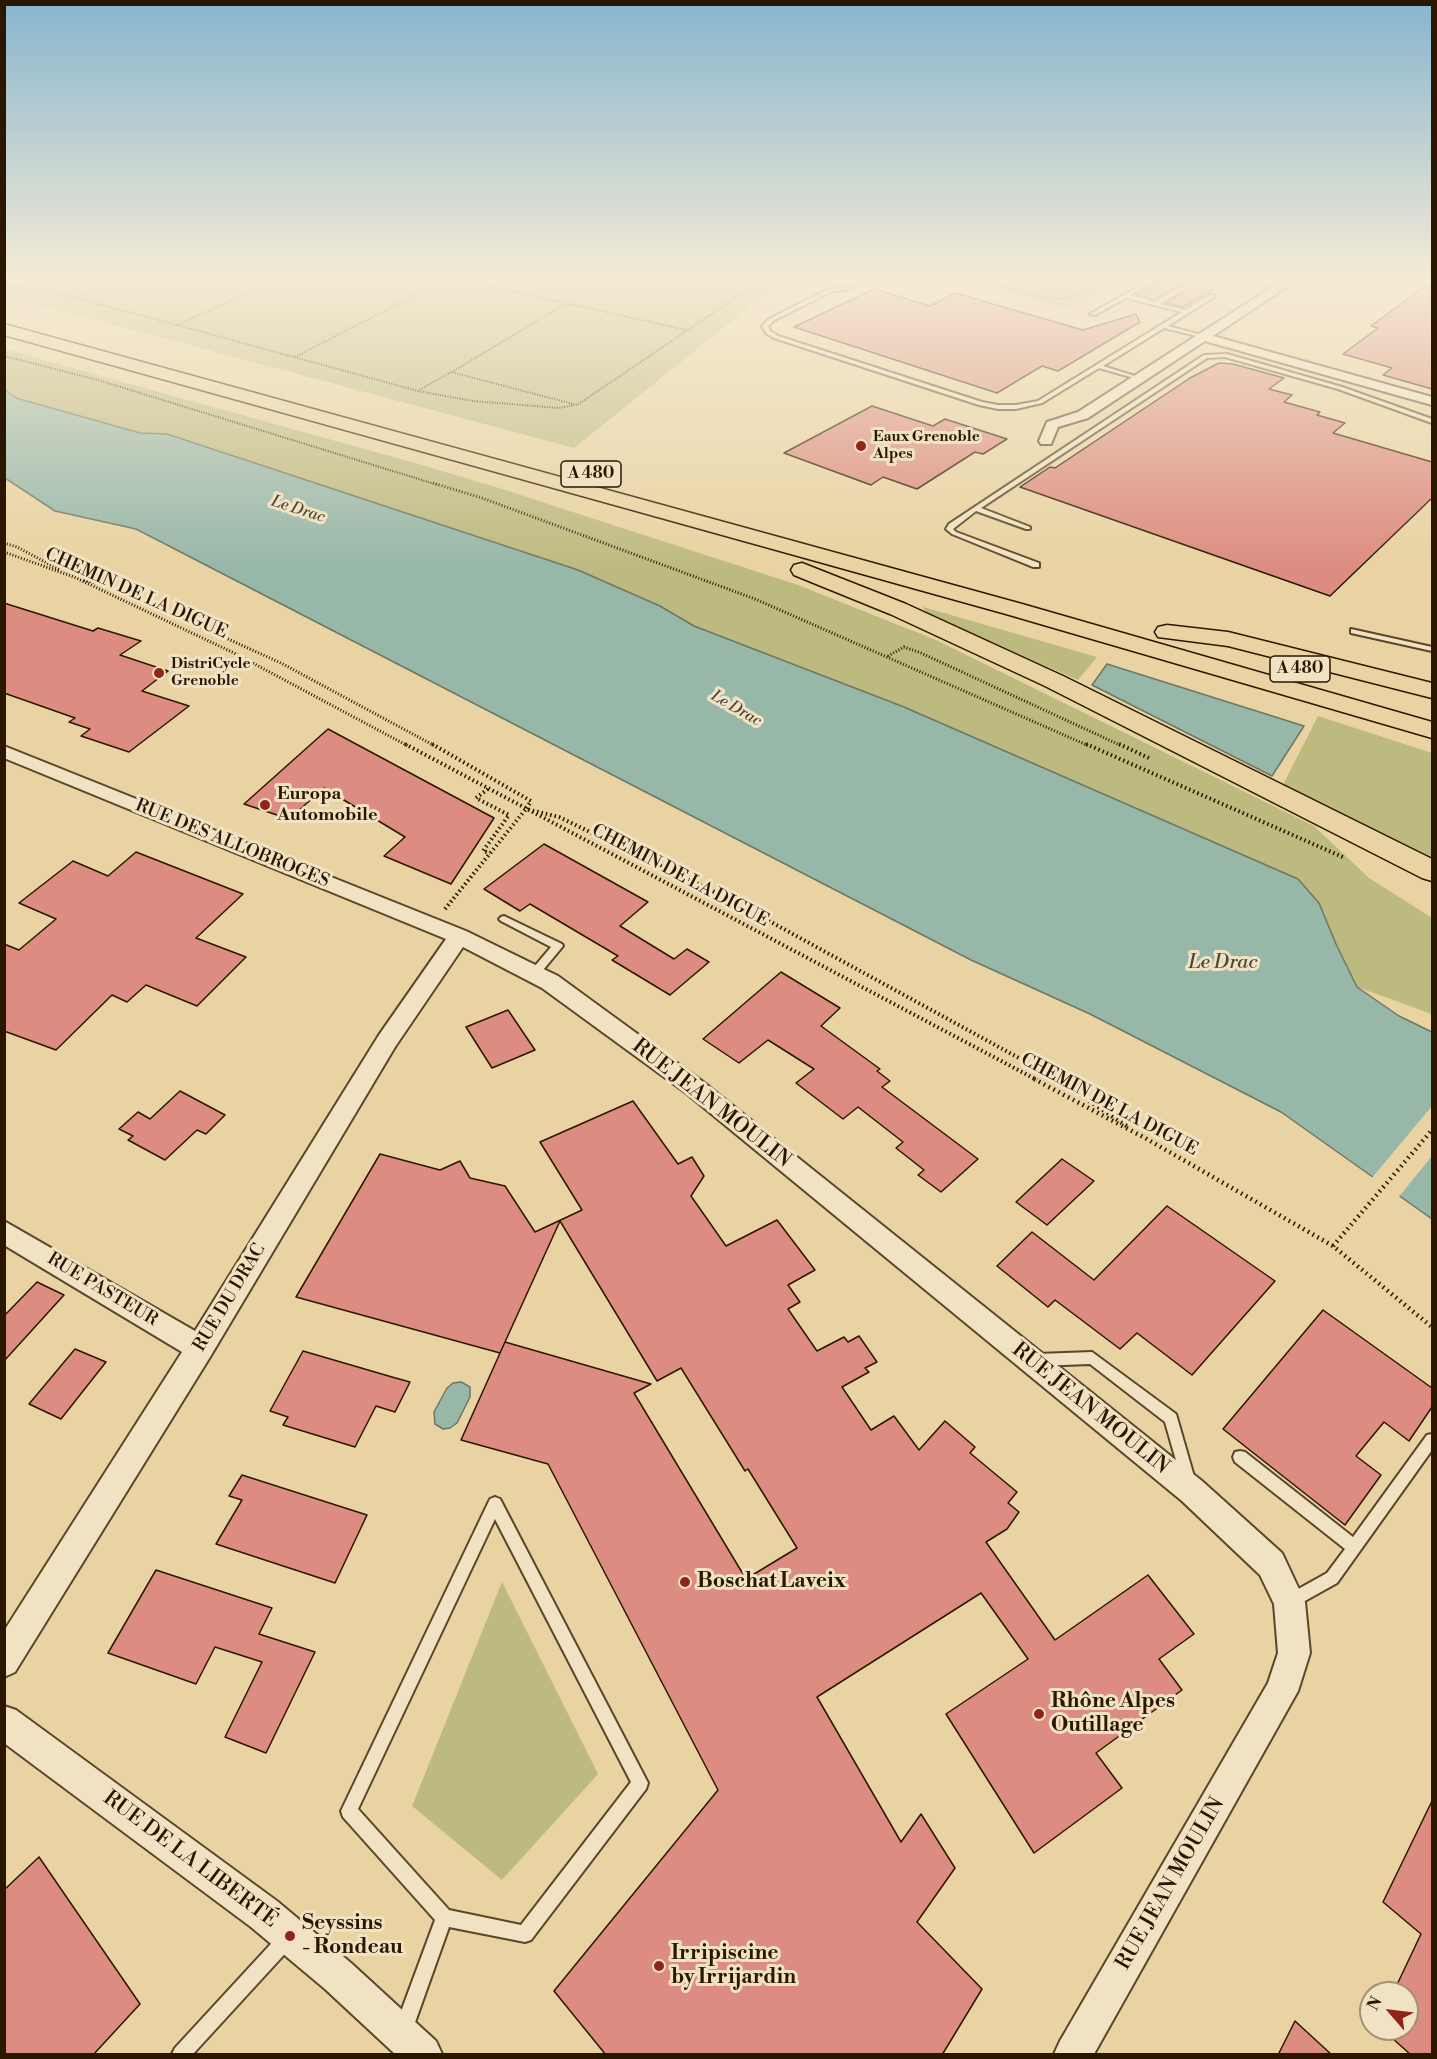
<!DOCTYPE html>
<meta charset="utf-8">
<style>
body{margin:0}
#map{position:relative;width:1437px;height:2059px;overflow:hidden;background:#e9d3a2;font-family:"Libre Bodoni",serif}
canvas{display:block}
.frame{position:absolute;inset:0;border:6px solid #2b1700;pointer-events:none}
.north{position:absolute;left:1359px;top:1981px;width:60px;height:60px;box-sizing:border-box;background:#f1e2c3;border:2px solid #a29175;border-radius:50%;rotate:298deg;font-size:16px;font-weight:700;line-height:24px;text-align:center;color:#2b1700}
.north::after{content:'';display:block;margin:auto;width:21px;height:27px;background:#8f2418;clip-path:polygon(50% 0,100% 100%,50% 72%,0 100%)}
</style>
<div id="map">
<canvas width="1437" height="2059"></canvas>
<div class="frame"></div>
<div class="north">N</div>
</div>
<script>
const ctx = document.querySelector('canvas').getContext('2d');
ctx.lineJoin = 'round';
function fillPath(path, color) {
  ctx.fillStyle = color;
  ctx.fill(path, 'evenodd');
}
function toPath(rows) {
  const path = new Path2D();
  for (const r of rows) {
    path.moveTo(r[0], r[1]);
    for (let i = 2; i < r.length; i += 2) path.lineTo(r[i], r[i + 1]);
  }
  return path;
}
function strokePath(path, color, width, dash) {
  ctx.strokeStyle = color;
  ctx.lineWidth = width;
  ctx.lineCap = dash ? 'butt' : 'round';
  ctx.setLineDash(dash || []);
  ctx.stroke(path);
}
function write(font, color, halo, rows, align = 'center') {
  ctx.font = font + ' "Libre Bodoni",serif';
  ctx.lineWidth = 6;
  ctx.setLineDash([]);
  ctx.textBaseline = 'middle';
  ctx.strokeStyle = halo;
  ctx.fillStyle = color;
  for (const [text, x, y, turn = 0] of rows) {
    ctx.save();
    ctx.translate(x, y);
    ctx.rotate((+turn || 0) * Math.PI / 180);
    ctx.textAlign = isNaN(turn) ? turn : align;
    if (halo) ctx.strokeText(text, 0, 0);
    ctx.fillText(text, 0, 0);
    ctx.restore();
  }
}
const green = toPath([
 [5,280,783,280,574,448,96,320,5,298],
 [963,280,1135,280,1122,287,1120,282,1108,289,1109,290,1069,310],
 [4,349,415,463,499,488,798,585,936,640,1314,826,1369,878,1432,918,1432,1014,1357,987,1336,944,1319,903,1298,879,904,707,694,626,660,606,578,570,167,434,140,433,16,398,5,389],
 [923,607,1097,657,1078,680,926,614],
 [1318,716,1432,753,1432,865,1281,789],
 [502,1582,598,1774,502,1880,412,1806]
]);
const water = toPath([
 [4,389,16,398,140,433,167,434,578,570,660,606,694,626,904,707,1298,879,1319,903,1336,944,1357,987,1399,1016,1432,1032,1432,1219,1281,1112,1090,1014,971,960,136,529,55,511,5,478,4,389],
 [1107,664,1304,726,1272,776,1092,685,1107,664],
 [461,1382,470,1387,470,1397,457,1423,450,1428,443,1429,435,1424,434,1412,447,1388,453,1383,461,1382]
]);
const pier = toPath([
 [1432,1106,1432,1156,1398,1198,1371,1179]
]);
const building = toPath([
 [1164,280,1228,280,1183,307,1166,303,1185,291,1184,285,1179,285,1155,300,1138,295,1164,280],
 [1432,281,1432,389,1383,375,1392,368,1343,354,1378,328,1371,326,1432,281],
 [874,289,930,306,955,293,1083,330,1136,314,1140,322,1058,371,1042,366,997,393,794,327,874,289],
 [1219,363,1233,364,1284,378,1269,389,1292,395,1284,402,1320,412,1317,415,1345,423,1333,433,1432,462,1432,498,1330,596,1020,487,1050,467,1055,468,1190,378,1219,363],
 [872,406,933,426,945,419,1007,439,983,454,975,452,917,489,883,477,871,485,784,453,872,406],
 [4,603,93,631,98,628,141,641,120,655,168,671,142,691,189,706,129,752,81,736,90,729,69,722,75,718,4,693,4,603],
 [328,729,494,818,451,884,384,856,405,837,324,788,289,819,244,804,328,729],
 [544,844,648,902,620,926,674,959,687,949,709,962,670,995,612,960,618,956,530,904,520,911,484,889,544,844],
 [136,852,243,894,196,938,246,957,197,1006,146,985,127,1002,112,995,56,1050,4,1031,4,944,19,950,56,919,19,903,73,861,108,876,136,852],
 [781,972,840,1008,821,1026,880,1069,877,1071,890,1081,882,1087,978,1159,941,1192,918,1175,924,1170,896,1148,903,1142,858,1107,843,1119,796,1083,814,1069,768,1040,739,1063,703,1039,781,972],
 [508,1010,535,1050,492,1068,466,1027,508,1010],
 [180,1091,225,1115,206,1134,197,1130,165,1160,128,1140,133,1136,119,1129,138,1112,150,1119,180,1091],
 [633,1101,678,1164,692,1157,704,1176,691,1196,726,1246,777,1220,815,1270,788,1285,800,1302,788,1309,817,1351,844,1337,848,1342,859,1336,877,1362,865,1368,869,1372,842,1387,871,1430,894,1416,919,1450,945,1421,975,1447,970,1453,1017,1492,1008,1503,1019,1512,1007,1529,986,1542,1055,1640,1148,1575,1194,1634,1159,1659,1182,1690,1096,1753,1122,1788,1034,1853,946,1714,1028,1659,981,1593,817,1697,901,1842,921,1814,955,1868,917,1922,982,1989,942,2055,606,2055,554,1991,718,1790,548,1464,461,1440,505,1342,651,1384,634,1393,746,1579,797,1548,748,1469,745,1471,681,1368,657,1381,560,1221,500,1353,296,1297,380,1154,440,1170,460,1161,470,1178,505,1186,535,1232,582,1210,540,1142,633,1101],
 [1062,1159,1094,1181,1047,1225,1016,1202,1062,1159],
 [1167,1206,1275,1281,1192,1375,1137,1333,1120,1349,1055,1300,1048,1307,997,1266,1032,1232,1094,1280,1167,1206],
 [37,1282,64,1295,4,1361,4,1316,37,1282],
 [1323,1310,1432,1388,1432,1407,1409,1441,1384,1422,1356,1456,1381,1475,1345,1525,1223,1429,1323,1310],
 [75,1349,106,1362,61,1419,29,1404,75,1349],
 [303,1351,392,1377,410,1382,395,1412,376,1406,355,1447,283,1425,288,1417,270,1411,303,1351],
 [242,1475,367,1515,335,1583,216,1544,242,1500,229,1496,242,1475],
 [156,1570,272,1608,259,1634,315,1652,266,1753,225,1737,262,1662,215,1647,196,1684,108,1653,156,1570],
 [1432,1801,1432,2055,1411,2055,1382,2029,1407,2029,1407,1993,1393,1993,1421,1934,1383,1902,1432,1801],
 [39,1857,140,2004,93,2055,4,2055,4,1890,39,1857],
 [1295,2021,1332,2055,1278,2055,1295,2021]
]);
const pathFar3 = toPath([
 [119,280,76,298,177,325],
 [278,280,177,325,418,391,451,372,577,405,762,280],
 [463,280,686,330],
 [981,280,1042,297,1060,299,1072,297,1099,280],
 [4,286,40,289,76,298],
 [4,356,98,380,438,485],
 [295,357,445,280],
 [452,372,567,303],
 [418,391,473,401,559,408,574,405]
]);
const pathFar2 = toPath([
 [433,483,482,498,755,599,1089,746],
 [4,543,17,547,60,570],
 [4,552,74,577,234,653,408,746],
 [84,580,113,587,281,663,435,746],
 [888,656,904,647,921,653,1122,746]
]);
const pathFar1 = toPath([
 [405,744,1037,1080],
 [432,744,531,801,526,809,559,817,729,899,1059,1080],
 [1086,744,1345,858],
 [1119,744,1151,759],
 [488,789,476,798,509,815,483,851,490,853],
 [445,909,526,809]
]);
const path = toPath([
 [1034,1079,1145,1138,1333,1246,1432,1327],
 [1057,1079,1128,1127],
 [1333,1246,1432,1130]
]);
const lane = toPath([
 [1150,280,1157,280,1130,295,1155,302,1180,287,1184,287,1184,289,1160,304,1185,310,1210,295,1214,295,1214,297,1168,326,1205,336,1205,338,1164,328,1103,366,1141,378,1141,380,1099,368,1042,403,1016,409,998,409,979,405,774,338,766,333,762,326,769,319,827,290,853,286,853,288,830,292,773,321,768,326,770,331,778,336,982,402,998,405,1016,405,1038,401,1182,312,1126,298,1095,315,1090,314,1150,280],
 [1227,354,1342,387,1432,419,1432,423,1338,389,1225,357,1207,358,981,508,1030,527,1030,529,1026,529,976,511,953,529,956,532,1039,563,1039,567,1033,567,952,534,946,529,949,524,1204,355,1227,354],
 [1351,629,1432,647,1432,651,1351,633,1351,629],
 [504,916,562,944,563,946,538,976,534,977,529,973,551,947,501,921,499,919,501,917,504,916],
 [1092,1352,1176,1414,1195,1480,1193,1485,1188,1487,1183,1485,1165,1422,1090,1364,1037,1366,1032,1364,1031,1360,1032,1356,1037,1354,1092,1352],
 [1432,1434,1432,1450,1337,1583,1294,1607,1289,1609,1284,1607,1282,1602,1284,1597,1327,1573,1345,1549,1235,1462,1233,1457,1235,1452,1240,1451,1245,1452,1353,1537,1427,1435,1432,1434],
 [495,1497,500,1499,648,1783,646,1789,531,1940,525,1942,449,1927,413,2028,410,2034,404,2037,398,2034,395,2028,435,1920,343,1817,341,1811,490,1499,495,1497],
 [495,1519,631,1782,521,1925,449,1910,358,1809,495,1519],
 [286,1932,292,1934,294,1940,292,1946,193,2054,172,2054,175,2048,280,1934,286,1932]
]);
const street = toPath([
 [1283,280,1297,280,1213,336,1432,397,1432,405,1205,341,1088,418,1058,427,1051,444,1041,444,1039,441,1047,422,1078,412,1283,280],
 [4,746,466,931,558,976,702,1081,1202,1481,1282,1553,1305,1602,1310,1653,1298,1691,1094,2054,1054,2054,1060,2041,1268,1683,1278,1653,1274,1604,1260,1575,1182,1501,686,1093,542,988,463,947,395,1047,210,1357,15,1672,4,1677,4,1631,182,1352,4,1245,4,1221,195,1331,379,1035,446,939,4,758,4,746],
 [4,1706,16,1710,277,1901,351,1963,436,2041,442,2054,395,2054,325,1989,251,1927,4,1743,4,1706]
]);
const highway = toPath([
 [4,324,1022,604,1432,722,1432,738,1006,614,4,335,4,324],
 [802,563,906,604,1063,676,1432,859,1432,881,1422,878,1045,686,890,614,794,575,791,570,794,565,802,563],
 [1167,625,1228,632,1432,683,1432,698,1228,646,1158,637,1155,632,1158,627,1167,625]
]);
const markers = [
 [861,446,6,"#8f2418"],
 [159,673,6,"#8f2418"],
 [265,805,6,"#8f2418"],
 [685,1582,6,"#8f2418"],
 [1039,1714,6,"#8f2418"],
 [290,1936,6,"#8f2418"],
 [659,1966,6,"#8f2418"]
];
const farPoinames = [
 ["Eaux Grenoble",873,437],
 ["Alpes",873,454],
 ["DistriCycle",171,664],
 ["Grenoble",171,681]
];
const shields = [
 [591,474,60],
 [1300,669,60]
];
const shieldNames = [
 ["A 480",591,474],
 ["A 480",1300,669]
];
const farWaternames = [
 ["Le Drac",298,510,18],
 ["Le Drac",736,709,30]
];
const streetNames = [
 ["CHEMIN DE LA DIGUE",136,594,24],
 ["RUE DES ALLOBROGES",232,844,22],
 ["CHEMIN DE LA DIGUE",680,876,28],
 ["CHEMIN DE LA DIGUE",1109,1105,28],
 ["RUE PASTEUR",102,1290,31],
 ["RUE DU DRAC",230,1298,-59]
];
const poiNames = [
 ["Europa",277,795],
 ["Automobile",277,816]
];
const waterNames = [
 ["Le Drac",1223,963]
];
const nearStreetnames = [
 ["RUE JEAN MOULIN",711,1104,38],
 ["RUE JEAN MOULIN",1090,1409,39],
 ["RUE DE LA LIBERTÉ",190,1860,37],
 ["RUE JEAN MOULIN",1171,1884,-60]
];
const nearPoinames = [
 ["Boschat Laveix",697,1582],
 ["Rhône Alpes",1051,1702],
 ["Outillage",1051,1726],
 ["Seyssins",302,1924],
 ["- Rondeau",302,1948],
 ["Irripiscine",671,1954],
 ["by Irrijardin",671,1978]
];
fillPath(green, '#bdba80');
fillPath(water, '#97b7a9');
strokePath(water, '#6c7765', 1.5);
fillPath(pier, '#e9d3a2');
fillPath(building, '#dc8c80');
strokePath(building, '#2b1700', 1.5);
strokePath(lane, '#5a4628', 4);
strokePath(street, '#5a4628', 4);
strokePath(highway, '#2b1700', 3);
strokePath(pathFar3, '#2b1700', 2, [1, 1.5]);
strokePath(pathFar2, '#2b1700', 3, [1, 2]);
strokePath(pathFar1, '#2b1700', 4, [1.5, 3]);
strokePath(path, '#2b1700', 4.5, [1.5, 4]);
fillPath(lane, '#f1e2c3');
fillPath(street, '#f1e2c3');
fillPath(highway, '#e9d3a2');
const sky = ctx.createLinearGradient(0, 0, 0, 568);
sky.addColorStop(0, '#87b5cf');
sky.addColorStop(0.49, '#f5ebd5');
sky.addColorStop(1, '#f5ebd500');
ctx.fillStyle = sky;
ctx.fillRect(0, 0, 1437, 568);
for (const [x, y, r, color] of markers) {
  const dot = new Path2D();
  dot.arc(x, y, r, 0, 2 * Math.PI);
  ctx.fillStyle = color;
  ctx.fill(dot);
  strokePath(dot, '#f1e2c3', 2);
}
write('bold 15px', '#2b1700', '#f1e2c3', farPoinames, 'left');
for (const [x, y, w] of shields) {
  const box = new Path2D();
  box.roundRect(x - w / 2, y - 13, w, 26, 4.5);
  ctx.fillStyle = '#f1e2c3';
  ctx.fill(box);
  strokePath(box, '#2b1700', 1.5);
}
write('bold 16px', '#2b1700', null, shieldNames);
write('italic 16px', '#4b4733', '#f1e2c3', farWaternames);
write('18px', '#2b1700', '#f1e2c3', streetNames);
write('bold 18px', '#2b1700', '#f1e2c3', poiNames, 'left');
write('italic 20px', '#4b4733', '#f1e2c3', waterNames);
write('21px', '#2b1700', '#f1e2c3', nearStreetnames);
write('bold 21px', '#2b1700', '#f1e2c3', nearPoinames, 'left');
</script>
